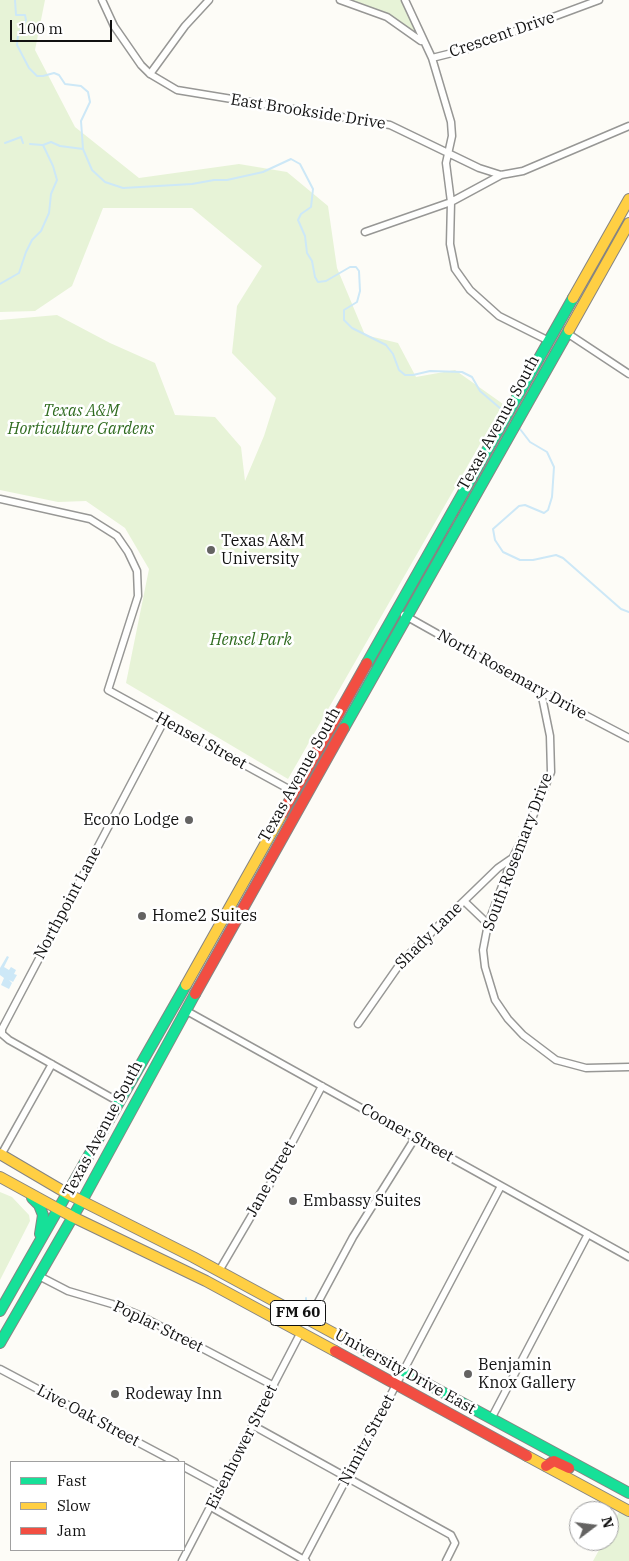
<!DOCTYPE html>
<style>
body{margin:0}
#map{position:relative;width:629px;height:1561px;overflow:hidden;background:#fdfcf7;font-family:"IBM Plex Serif",serif}
canvas{display:block}
.legend{position:absolute;left:10px;top:1461px;width:175px;height:90px;box-sizing:border-box;background:#fff;border:1px solid #a0a0a0;margin:0;padding:6px 9px;list-style:none;font-size:15px;color:#111}
.legend li{display:flex;align-items:center;gap:10px;height:25px}
.legend b{width:25px;border:1px solid #a0a0a0}
.north{position:absolute;left:569px;top:1501px;width:50px;height:50px;box-sizing:border-box;background:#fff;border:1px solid #a0a0a0;border-radius:50%;rotate:75deg;font-size:14px;font-weight:700;line-height:20px;text-align:center;color:#111}
.north::after{content:'';display:block;margin:auto;width:18px;height:22px;background:#646362;clip-path:polygon(50% 0,100% 100%,50% 72%,0 100%)}
.scale{position:absolute;left:10px;top:20px;width:102px;height:22px;box-sizing:border-box;border:2px solid #111;border-top:0;padding-left:6px;font-size:15px;line-height:18px;white-space:nowrap;color:#111;-webkit-text-stroke:4px #fff;paint-order:stroke}
</style>
<div id="map">
<canvas width="629" height="1561"></canvas>
<ul class="legend">
<li><b style="height:6px;background:#16e098"></b>Fast</li>
<li><b style="height:6px;background:#ffcf43"></b>Slow</li>
<li><b style="height:6px;background:#f24e42"></b>Jam</li>
</ul>
<div class="north">N</div>
<div class="scale">100 m</div>
</div>
<script>
const ctx = document.querySelector('canvas').getContext('2d');
ctx.lineJoin = 'round';
function fillPath(path, color) {
  ctx.fillStyle = color;
  ctx.fill(path, 'evenodd');
}
function toPath(rows) {
  const path = new Path2D();
  for (const r of rows) {
    path.moveTo(r[0], r[1]);
    for (let i = 2; i < r.length; i += 2) path.lineTo(r[i], r[i + 1]);
  }
  return path;
}
function strokePath(path, color, width, dash) {
  ctx.strokeStyle = color;
  ctx.lineWidth = width;
  ctx.lineCap = dash ? 'butt' : 'round';
  ctx.setLineDash(dash || []);
  ctx.stroke(path);
}
function write(font, color, halo, rows, align = 'center') {
  ctx.font = font + ' "IBM Plex Serif",serif';
  ctx.lineWidth = 5;
  ctx.setLineDash([]);
  ctx.textBaseline = 'middle';
  ctx.strokeStyle = halo;
  ctx.fillStyle = color;
  for (const [text, x, y, turn = 0] of rows) {
    ctx.save();
    ctx.translate(x, y);
    ctx.rotate((+turn || 0) * Math.PI / 180);
    ctx.textAlign = isNaN(turn) ? turn : align;
    if (halo) ctx.strokeText(text, 0, 0);
    ctx.fillText(text, 0, 0);
    ctx.restore();
  }
}
const green = toPath([
 [0,0,45,0,35,50,75,127,139,178,239,164,287,172,328,206,337,268,365,335,398,343,416,377,455,370,503,404,288,779,126,683,149,569,125,528,86,501,58,502,0,490,0,320,57,315,110,343,155,363,175,415,215,417,241,447,245,481,264,436,276,398,232,353,237,306,262,266,192,208,103,208,72,286,35,311,0,312],
 [340,0,405,0,423,43,387,17],
 [0,1192,12,1197,29,1215,30,1221,0,1280],
 [619,1512,629,1517,629,1561,593,1561,604,1541,609,1541,609,1531]
]);
const water = toPath([
 [7,956,9,957,4,967,9,970,11,967,16,970,14,974,17,975,13,982,9,980,12,983,9,989,1,985,4,978,0,975,0,968]
]);
const stream = toPath([
 [15,0,16,15,25,15,26,20,18,35,17,45,29,68,37,76,43,76,54,73,59,75,65,84,81,86,88,92,90,102,81,121,83,149,92,170,105,182,123,188,192,184,214,180,227,180,263,172,291,159,300,164,313,189,311,207,301,214,298,220,305,236,307,253,312,261,315,277,318,282,326,281,350,267,356,267,359,271,360,291,357,302,344,310,344,320,352,328,386,345,393,354,399,370,405,375,413,375,430,371,462,372,472,377,480,391,501,409],
 [5,143,21,137,23,143],
 [30,144,42,145],
 [0,284,19,273,26,252,32,240,41,231,49,213,51,194,57,180,53,166,43,145,51,142,60,146,83,149],
 [520,429,530,442,547,452,554,467,552,497,548,510,544,513,525,505,519,506,493,529,495,540,503,552,520,560,533,560,556,555,563,558,621,609,629,612],
 [306,1309,306,1298]
]);
const street = toPath([
 [102,0,114,26,141,65,150,74,177,90,390,125,479,168,501,175,523,171,629,126],
 [340,0,387,17,421,41],
 [405,0,432,58,451,122,452,136,446,163,451,202,450,244,455,269,470,290,499,316,549,341],
 [432,58,464,50,599,0],
 [150,74,185,26,209,0],
 [365,232,451,202,501,175],
 [567,333,629,374],
 [0,499,90,519,117,536,128,552,137,571,138,596,108,690,294,792],
 [404,615,541,692,629,738],
 [541,692,550,736,551,772,529,826,512,859,488,924,483,950,485,967,495,1000,508,1019,523,1035,556,1060,586,1068,629,1067],
 [464,901,488,924],
 [185,1010,629,1257],
 [358,1024,402,961,498,868,511,859],
 [119,1102,9,1040,2,1034,2,1029,164,721],
 [1,1155,52,1064],
 [219,1271,273,1179,322,1086],
 [39,1276,68,1291,112,1304,139,1315,274,1386],
 [309,1319,353,1237,415,1138],
 [0,1369,175,1462],
 [491,1419,588,1234],
 [254,1426,451,1535,455,1543,446,1561],
 [184,1467,221,1487],
 [211,1507,306,1561],
 [182,1561,301,1332],
 [303,1561,501,1186]
]);
const fast = toPath([
 [367,663,573,298],
 [344,728,569,330],
 [32,1198,39,1205,43,1215,40,1234],
 [0,1311,186,985],
 [0,1343,82,1201,195,994],
 [359,1347,629,1493]
]);
const slow = toPath([
 [573,298,629,199],
 [569,330,629,223],
 [186,985,282,814],
 [0,1154,68,1194,193,1257,359,1347],
 [0,1177,73,1217,206,1281,335,1351],
 [527,1456,629,1511]
]);
const jam = toPath([
 [282,814,367,663],
 [195,994,344,728],
 [335,1351,527,1456],
 [546,1466,554,1461,569,1468]
]);
const markers = [
 [211,550,5,"#646362"],
 [189,820,5,"#646362"],
 [142,916,5,"#646362"],
 [293,1201,5,"#646362"],
 [468,1374,5,"#646362"],
 [115,1394,5,"#646362"]
];
const shields = [
 [298,1313,55]
];
const shieldNames = [
 ["FM 60",298,1313]
];
const streetNames = [
 ["Crescent Drive",502,35,-19],
 ["East Brookside Drive",308,112,9],
 ["Texas Avenue South",499,423,-61],
 ["North Rosemary Drive",512,675,29],
 ["Hensel Street",201,741,29],
 ["Texas Avenue South",300,775,-61],
 ["South Rosemary Drive",518,852,-69],
 ["Northpoint Lane",68,903,-62],
 ["Shady Lane",429,936,-45],
 ["Texas Avenue South",103,1129,-62],
 ["Cooner Street",407,1133,29],
 ["Jane Street",271,1179,-61],
 ["Poplar Street",158,1327,26],
 ["University Drive East",405,1372,29],
 ["Live Oak Street",88,1416,28],
 ["Nimitz Street",367,1440,-62],
 ["Eisenhower Street",242,1447,-63]
];
const parkNames = [
 ["Texas A&M",81,411],
 ["Horticulture Gardens",81,429],
 ["Hensel Park",251,640]
];
const poiNames = [
 ["Texas A&M",221,541],
 ["University",221,559],
 ["Econo Lodge",179,820,"right"],
 ["Home2 Suites",152,916],
 ["Embassy Suites",303,1201],
 ["Benjamin",478,1365],
 ["Knox Gallery",478,1383],
 ["Rodeway Inn",125,1394]
];
fillPath(green, '#e7f3d7');
fillPath(water, '#cde8f7');
strokePath(stream, '#cde8f7', 2);
strokePath(street, '#979795', 9);
strokePath(fast, '#858482', 12);
strokePath(slow, '#858482', 12);
strokePath(jam, '#858482', 12);
strokePath(street, '#fffffe', 6);
strokePath(fast, '#16e098', 10);
strokePath(slow, '#ffcf43', 10);
strokePath(jam, '#f24e42', 10);
for (const [x, y, r, color] of markers) {
  const dot = new Path2D();
  dot.arc(x, y, r, 0, 2 * Math.PI);
  ctx.fillStyle = color;
  ctx.fill(dot);
  strokePath(dot, '#fff', 2);
}
for (const [x, y, w] of shields) {
  const box = new Path2D();
  box.roundRect(x - w / 2, y - 12.5, w, 25, 4);
  ctx.fillStyle = '#fff';
  ctx.fill(box);
  strokePath(box, '#111', 1);
}
write('bold 15px', '#111', null, shieldNames);
write('16px', '#111', '#fff', streetNames);
write('italic 16px', '#2f6b1f', '#fff', parkNames);
write('16px', '#111', '#fff', poiNames, 'left');
</script>
